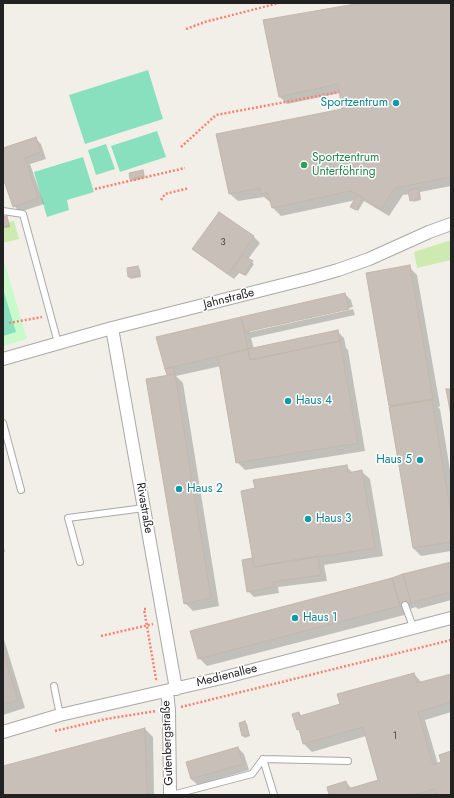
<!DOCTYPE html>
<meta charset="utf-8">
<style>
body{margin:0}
#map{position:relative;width:454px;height:798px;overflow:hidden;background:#f2efe9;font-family:Jost,sans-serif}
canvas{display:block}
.frame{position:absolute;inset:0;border:4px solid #222;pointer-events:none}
</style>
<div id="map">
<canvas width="454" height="798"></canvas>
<div class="frame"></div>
</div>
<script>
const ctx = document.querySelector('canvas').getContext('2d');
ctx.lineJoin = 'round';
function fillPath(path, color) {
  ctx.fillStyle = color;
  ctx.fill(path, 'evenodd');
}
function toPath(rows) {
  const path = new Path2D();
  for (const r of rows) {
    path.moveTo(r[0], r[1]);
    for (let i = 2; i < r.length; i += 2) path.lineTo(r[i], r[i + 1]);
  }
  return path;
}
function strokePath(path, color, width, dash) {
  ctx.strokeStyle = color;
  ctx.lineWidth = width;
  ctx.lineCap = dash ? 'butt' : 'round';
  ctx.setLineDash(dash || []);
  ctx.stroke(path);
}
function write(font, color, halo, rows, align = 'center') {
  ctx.font = font + ' Jost,sans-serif';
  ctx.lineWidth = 3;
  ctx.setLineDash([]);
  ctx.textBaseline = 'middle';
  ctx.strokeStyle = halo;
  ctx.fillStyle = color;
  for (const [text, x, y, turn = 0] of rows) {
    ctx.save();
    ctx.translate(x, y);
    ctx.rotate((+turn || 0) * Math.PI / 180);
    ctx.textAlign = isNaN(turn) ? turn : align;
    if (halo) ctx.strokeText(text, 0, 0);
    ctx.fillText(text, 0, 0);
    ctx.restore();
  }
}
const grass = toPath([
 [14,221,19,239,3,243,3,227,8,222],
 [451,240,451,260,417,268,414,252]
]);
const park = toPath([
 [3,258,27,339,3,346]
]);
const pitch = toPath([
 [148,70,163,119,85,144,69,95],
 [157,131,166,157,120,172,111,146],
 [106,144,115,169,96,175,88,150],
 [83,157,94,192,67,200,69,210,47,217,34,172],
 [3,289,16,332,3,336]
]);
const shadow = toPath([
 [366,3,451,3,451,186,420,192,421,200,413,202,410,194,403,195,389,216,364,201,358,211,353,208,356,200,281,216,273,208,271,202,270,202,264,197,238,201,230,194,343,110,340,93,287,104,279,96],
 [35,138,41,144,46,159,30,164,44,204,20,212,14,206,3,175,3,149],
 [143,171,145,178,133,181,131,179],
 [219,213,254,237,260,243,248,259,254,264,246,276,240,272,234,279,200,255,194,249],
 [6,217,8,219,10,227,3,228,3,218],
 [138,267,140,269,141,277,131,279,129,277],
 [409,267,417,275,440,406,438,407,440,409,451,476,451,551,421,556,413,548,390,408,392,408,390,406],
 [345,294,351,300,353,307,250,330,250,332,353,309,355,315,251,338,254,349,338,332,344,338,346,348,348,350,365,451,245,470,237,462,221,366,176,376,183,383,219,606,193,611,185,603,169,376,157,337],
 [346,466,353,473,362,472,370,479,383,556,324,565,327,581,278,587,279,593,254,597,248,591,252,559,254,561],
 [3,544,5,552,3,552],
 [451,563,451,600,418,609,416,607,406,610,408,614,207,666,199,658],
 [3,636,25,708,3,715],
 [414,674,422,683,451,675,451,712,425,720,438,764,442,763,451,752,451,795,330,795,346,782,352,789,379,781,366,736,312,752,304,744,301,733,298,729,299,713,302,716,341,705],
 [245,722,247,724,250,736,245,738,243,736,240,724],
 [145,729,153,737,154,795,3,795,3,767],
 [238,748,244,754,249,770,198,785,191,779]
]);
const building = toPath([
 [361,3,451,3,451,177,395,188,381,209,351,191,272,208,268,193,261,194,259,188,229,194,216,134,342,109,338,84,279,97,263,20,361,3],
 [36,137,41,152,25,158,38,198,13,207,3,178,3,148,36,137],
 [143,170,144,176,130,179,129,173,143,170],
 [418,188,420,198,410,201,408,191,418,188],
 [357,195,363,198,356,210,350,207,357,195],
 [219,212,254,236,228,274,192,249,219,212],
 [7,216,9,225,3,227,3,217,7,216],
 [243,255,253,261,244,275,234,269,243,255],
 [410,265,433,399,389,406,366,273,410,265],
 [138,266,140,276,128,277,127,268,138,266],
 [345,293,349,309,245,332,241,317,345,293],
 [241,317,248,349,165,369,156,337,241,317],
 [338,330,340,341,250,360,248,349,338,330],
 [340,341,358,443,236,463,218,357,248,349,250,360,340,341],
 [173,367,175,374,167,375,165,369,173,367],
 [175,374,211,598,184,604,146,379,175,374],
 [446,389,451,389,451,416,446,389],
 [432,400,451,513,451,542,413,548,389,407,432,400],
 [347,465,348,473,362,470,375,548,254,567,241,491,255,488,253,480,347,465],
 [318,556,321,575,272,582,274,587,247,592,242,560,252,558,254,567,318,556],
 [451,562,451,592,411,603,403,574,451,562],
 [403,574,411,603,400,606,392,578,403,574],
 [392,578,400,606,198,659,190,631,392,578],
 [3,652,18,700,3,705,3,652],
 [414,673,417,683,451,674,451,702,418,712,433,765,441,762,439,755,451,751,451,795,437,795,435,789,413,795,329,795,327,787,346,781,348,789,378,780,363,727,303,744,299,729,297,730,292,714,299,712,300,716,340,704,337,694,414,673],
 [245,721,249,735,242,736,239,723,245,721],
 [145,728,147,795,3,795,3,766,145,728],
 [238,747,243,764,191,779,186,762,238,747]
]);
const path = toPath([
 [186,29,205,22,279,3],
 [181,147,216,115,339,92],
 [95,189,185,168],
 [161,200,165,194,189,188],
 [9,323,42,317],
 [146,609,144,609,156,679,154,681],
 [101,636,153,624],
 [181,707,451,640],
 [55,731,106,719,156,711]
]);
const lane = toPath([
 [3,211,23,214,58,343],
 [3,423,21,490],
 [80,562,68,518,144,508],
 [405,605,413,627],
 [54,686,60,715],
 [263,759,348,761],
 [263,759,274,795],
 [172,795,252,774,263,759]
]);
const street = toPath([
 [112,328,176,689],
 [3,359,112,328,310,278,338,270,369,259,429,232,451,224],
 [167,691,169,710,170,795],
 [3,732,60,715,226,677,451,618]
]);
const markers = [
 [396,103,4,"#0f9aa8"],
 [304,165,4,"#2e9e5b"],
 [288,401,4,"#0f9aa8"],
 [420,460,4,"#0f9aa8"],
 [179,489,4,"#0f9aa8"],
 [308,519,4,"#0f9aa8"],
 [295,618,4,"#0f9aa8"]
];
const numberNames = [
 ["3",223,243],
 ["1",395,737]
];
const cultureNames = [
 ["Sportzentrum",388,103,"right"],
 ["Haus 4",296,401],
 ["Haus 5",412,460,"right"],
 ["Haus 2",187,489],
 ["Haus 3",316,519],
 ["Haus 1",303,618]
];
const leisureNames = [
 ["Sportzentrum",312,158],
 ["Unterföhring",312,172]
];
const streetNames = [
 ["Jahnstraße",229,299,-14],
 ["Rivastraße",144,508,80],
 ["Medienallee",227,676,-14],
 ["Gutenbergstraße",168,743,-92]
];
fillPath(grass, '#cdebb0');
fillPath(park, '#c8facc');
fillPath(pitch, '#88e0be');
fillPath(shadow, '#0003');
fillPath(building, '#c7bfb8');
strokePath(building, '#c4b6ab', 1);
strokePath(lane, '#a9a9a9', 8);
strokePath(street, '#a9a9a9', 14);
strokePath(path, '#fa8072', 2.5, [2, 2]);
strokePath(lane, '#fff', 6);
strokePath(street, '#fff', 12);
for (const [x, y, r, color] of markers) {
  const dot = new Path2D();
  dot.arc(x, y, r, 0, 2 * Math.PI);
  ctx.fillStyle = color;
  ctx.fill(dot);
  strokePath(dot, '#fff', 1.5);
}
write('10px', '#4b4948', null, numberNames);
write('12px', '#0d838f', '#fff', cultureNames, 'left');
write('12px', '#27864d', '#fff', leisureNames, 'left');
write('12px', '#222', '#fff', streetNames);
</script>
